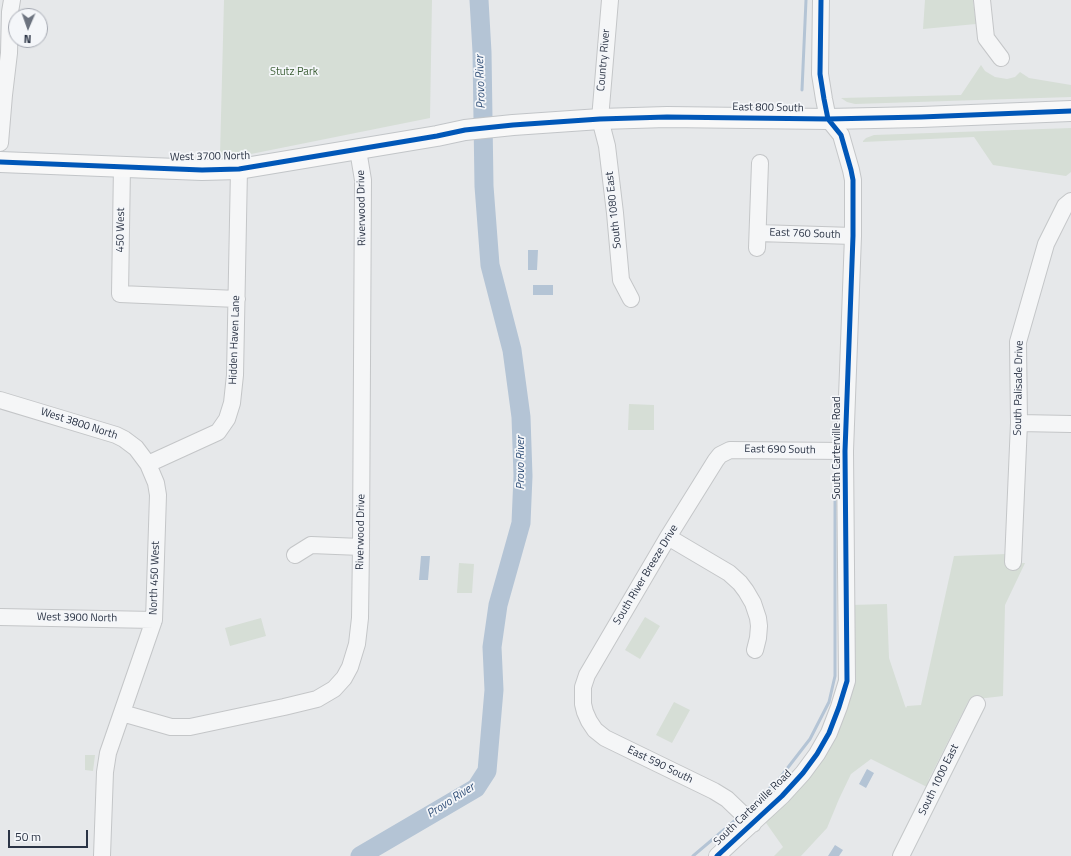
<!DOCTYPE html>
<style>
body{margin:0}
#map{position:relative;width:1071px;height:856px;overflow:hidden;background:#e6e8ea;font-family:"Titillium Web",sans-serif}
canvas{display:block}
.north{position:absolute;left:8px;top:8px;width:40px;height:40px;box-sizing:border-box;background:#f4f6f9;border:1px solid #a4a8b1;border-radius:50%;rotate:182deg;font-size:11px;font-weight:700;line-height:16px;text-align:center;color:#2b3445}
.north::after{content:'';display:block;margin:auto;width:14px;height:18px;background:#6c737f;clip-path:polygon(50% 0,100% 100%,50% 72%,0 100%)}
.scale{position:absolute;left:8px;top:830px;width:80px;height:18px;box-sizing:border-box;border:2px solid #2b3445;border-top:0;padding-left:5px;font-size:12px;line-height:14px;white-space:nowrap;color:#2b3445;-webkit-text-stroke:3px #f4f6f9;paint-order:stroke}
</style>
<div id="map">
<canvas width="1071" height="856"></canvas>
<div class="north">N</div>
<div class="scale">50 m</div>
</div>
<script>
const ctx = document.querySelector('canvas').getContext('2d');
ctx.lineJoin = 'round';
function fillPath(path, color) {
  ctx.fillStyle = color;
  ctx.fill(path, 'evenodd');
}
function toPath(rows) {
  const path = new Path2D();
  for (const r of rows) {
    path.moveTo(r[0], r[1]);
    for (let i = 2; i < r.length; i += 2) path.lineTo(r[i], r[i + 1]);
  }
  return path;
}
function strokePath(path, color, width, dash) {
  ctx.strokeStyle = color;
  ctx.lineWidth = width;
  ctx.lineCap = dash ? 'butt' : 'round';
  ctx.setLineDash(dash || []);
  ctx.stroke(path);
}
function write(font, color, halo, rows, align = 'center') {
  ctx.font = font + ' "Titillium Web",sans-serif';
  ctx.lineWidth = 3.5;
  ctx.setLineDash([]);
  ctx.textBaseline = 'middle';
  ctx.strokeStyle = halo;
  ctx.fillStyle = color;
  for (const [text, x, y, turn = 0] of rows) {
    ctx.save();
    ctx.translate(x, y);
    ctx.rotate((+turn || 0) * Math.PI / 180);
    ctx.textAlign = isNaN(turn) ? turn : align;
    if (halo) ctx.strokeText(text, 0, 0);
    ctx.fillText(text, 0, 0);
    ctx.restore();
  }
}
const green = toPath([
 [224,0,432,0,430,118,246,155,220,155],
 [925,0,973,0,976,24,923,29],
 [981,65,985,71,995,77,1007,79,1015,77,1020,72,1029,78,1071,85,1071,97,855,104,847,102,841,98,961,95],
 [1071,128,1071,172,1066,176,993,165,974,137,863,142,863,141,866,138,874,135],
 [629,404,654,405,654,430,628,430],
 [1006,554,1005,564,1025,563,1005,605,1003,696,969,700,929,779,927,787,871,759,851,774,839,799,827,828,801,856,774,856,783,847,764,820,830,745,851,605,887,604,889,658,905,706,906,708,907,706,921,705,954,556],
 [459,563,474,564,472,593,457,593],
 [645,617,660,626,640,659,625,650],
 [261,618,266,636,230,646,225,628],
 [674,702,690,710,672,743,656,735],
 [85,755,95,755,93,771,85,770]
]);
const water = toPath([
 [528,250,538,250,537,270,528,270],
 [533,285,553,285,553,295,533,295],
 [421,556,430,556,428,580,419,580],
 [867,769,874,773,866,788,859,784],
 [835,845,843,850,839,856,828,856]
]);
const stream = toPath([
 [802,90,806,0],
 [746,811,779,779,810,739,829,702,835,676,835,473],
 [693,856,739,817]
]);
const river = toPath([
 [360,856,476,788,487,771,494,690,492,647,498,605,521,523,523,476,521,417,512,350,490,265,484,186,482,52,479,0]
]);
const minor = toPath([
 [610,0,600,119,607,146,615,213,621,280,631,299],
 [982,0,986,38,1001,58],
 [0,143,4,95,9,53,10,12,12,0],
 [122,166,120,294,237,299],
 [758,233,853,236],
 [757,248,760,163],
 [0,400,116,435,124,439,136,448,148,464,156,483,158,495,154,620,108,753,105,772,102,856],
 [1019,423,1071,424],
 [148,464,218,432,227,419,232,403,235,375,239,169],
 [668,537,729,573,740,583,746,591,753,603,758,618,759,626,758,638,755,650],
 [295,555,311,545,361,547],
 [1013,562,1019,423,1018,342,1046,244,1065,206,1071,201],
 [0,617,154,620],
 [122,713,171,727,190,727,284,707,317,699,334,689,344,678,350,667,357,644,360,618,361,547,363,180,358,150],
 [753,824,727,799,714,791,605,738,595,730,589,721,585,712,583,704,583,687,587,675,668,537,716,460,720,455,730,450,845,451],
 [717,856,782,796,803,773,817,754,829,733,839,707,847,681,845,451,853,236,853,180,851,170,841,135,828,119,824,99,820,74,821,0],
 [901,856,977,704]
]);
const major = toPath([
 [0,162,202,170,239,169,437,136,465,130,513,125,600,119,667,117,828,119,921,117,1071,111]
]);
const cycleway = toPath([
 [0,162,202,170,239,169,437,136,465,130,513,125,600,119,667,117,828,119,921,117,1071,111],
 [717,856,782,796,803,773,817,754,829,733,839,707,847,681,845,451,853,236,853,180,851,170,841,135,828,119,824,99,820,74,821,0]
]);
const streetNames = [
 ["Country River",604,60,-85],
 ["East 800 South",768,108,1],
 ["West 3700 North",210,157,-1],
 ["Riverwood Drive",362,208,-91],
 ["South 1080 East",614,210,-96],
 ["450 West",121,230,-89],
 ["East 760 South",805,234,2],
 ["Hidden Haven Lane",235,340,-88],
 ["South Palisade Drive",1019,388,-89],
 ["West 3800 North",79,424,18],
 ["South Carterville Road",837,448,-90],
 ["East 690 South",780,450,1],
 ["Riverwood Drive",361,532,-89],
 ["South River Breeze Drive",646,575,-59],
 ["North 450 West",155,578,-88],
 ["West 3900 North",77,618,1],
 ["East 590 South",660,765,26],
 ["South 1000 East",939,780,-64],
 ["South Carterville Road",753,808,-44]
];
const parkNames = [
 ["Stutz Park",294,72]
];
const waterNames = [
 ["Provo River",481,82,-92],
 ["Provo River",521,463,-90],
 ["Provo River",451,801,-33]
];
fillPath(green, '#d6ded6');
fillPath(water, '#b4c4d5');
strokePath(stream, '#b4c4d5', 3);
strokePath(river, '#b4c4d5', 19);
strokePath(minor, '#c4c6c8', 18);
strokePath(major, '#c2c5c8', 22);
strokePath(minor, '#f5f6f7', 16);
strokePath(major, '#f8f8f8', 20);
strokePath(cycleway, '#0057b8', 5);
write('11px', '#2b3445', '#f4f6f9', streetNames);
write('11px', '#3f6138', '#f4f6f9', parkNames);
write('italic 12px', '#34527a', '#f4f6f9', waterNames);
</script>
